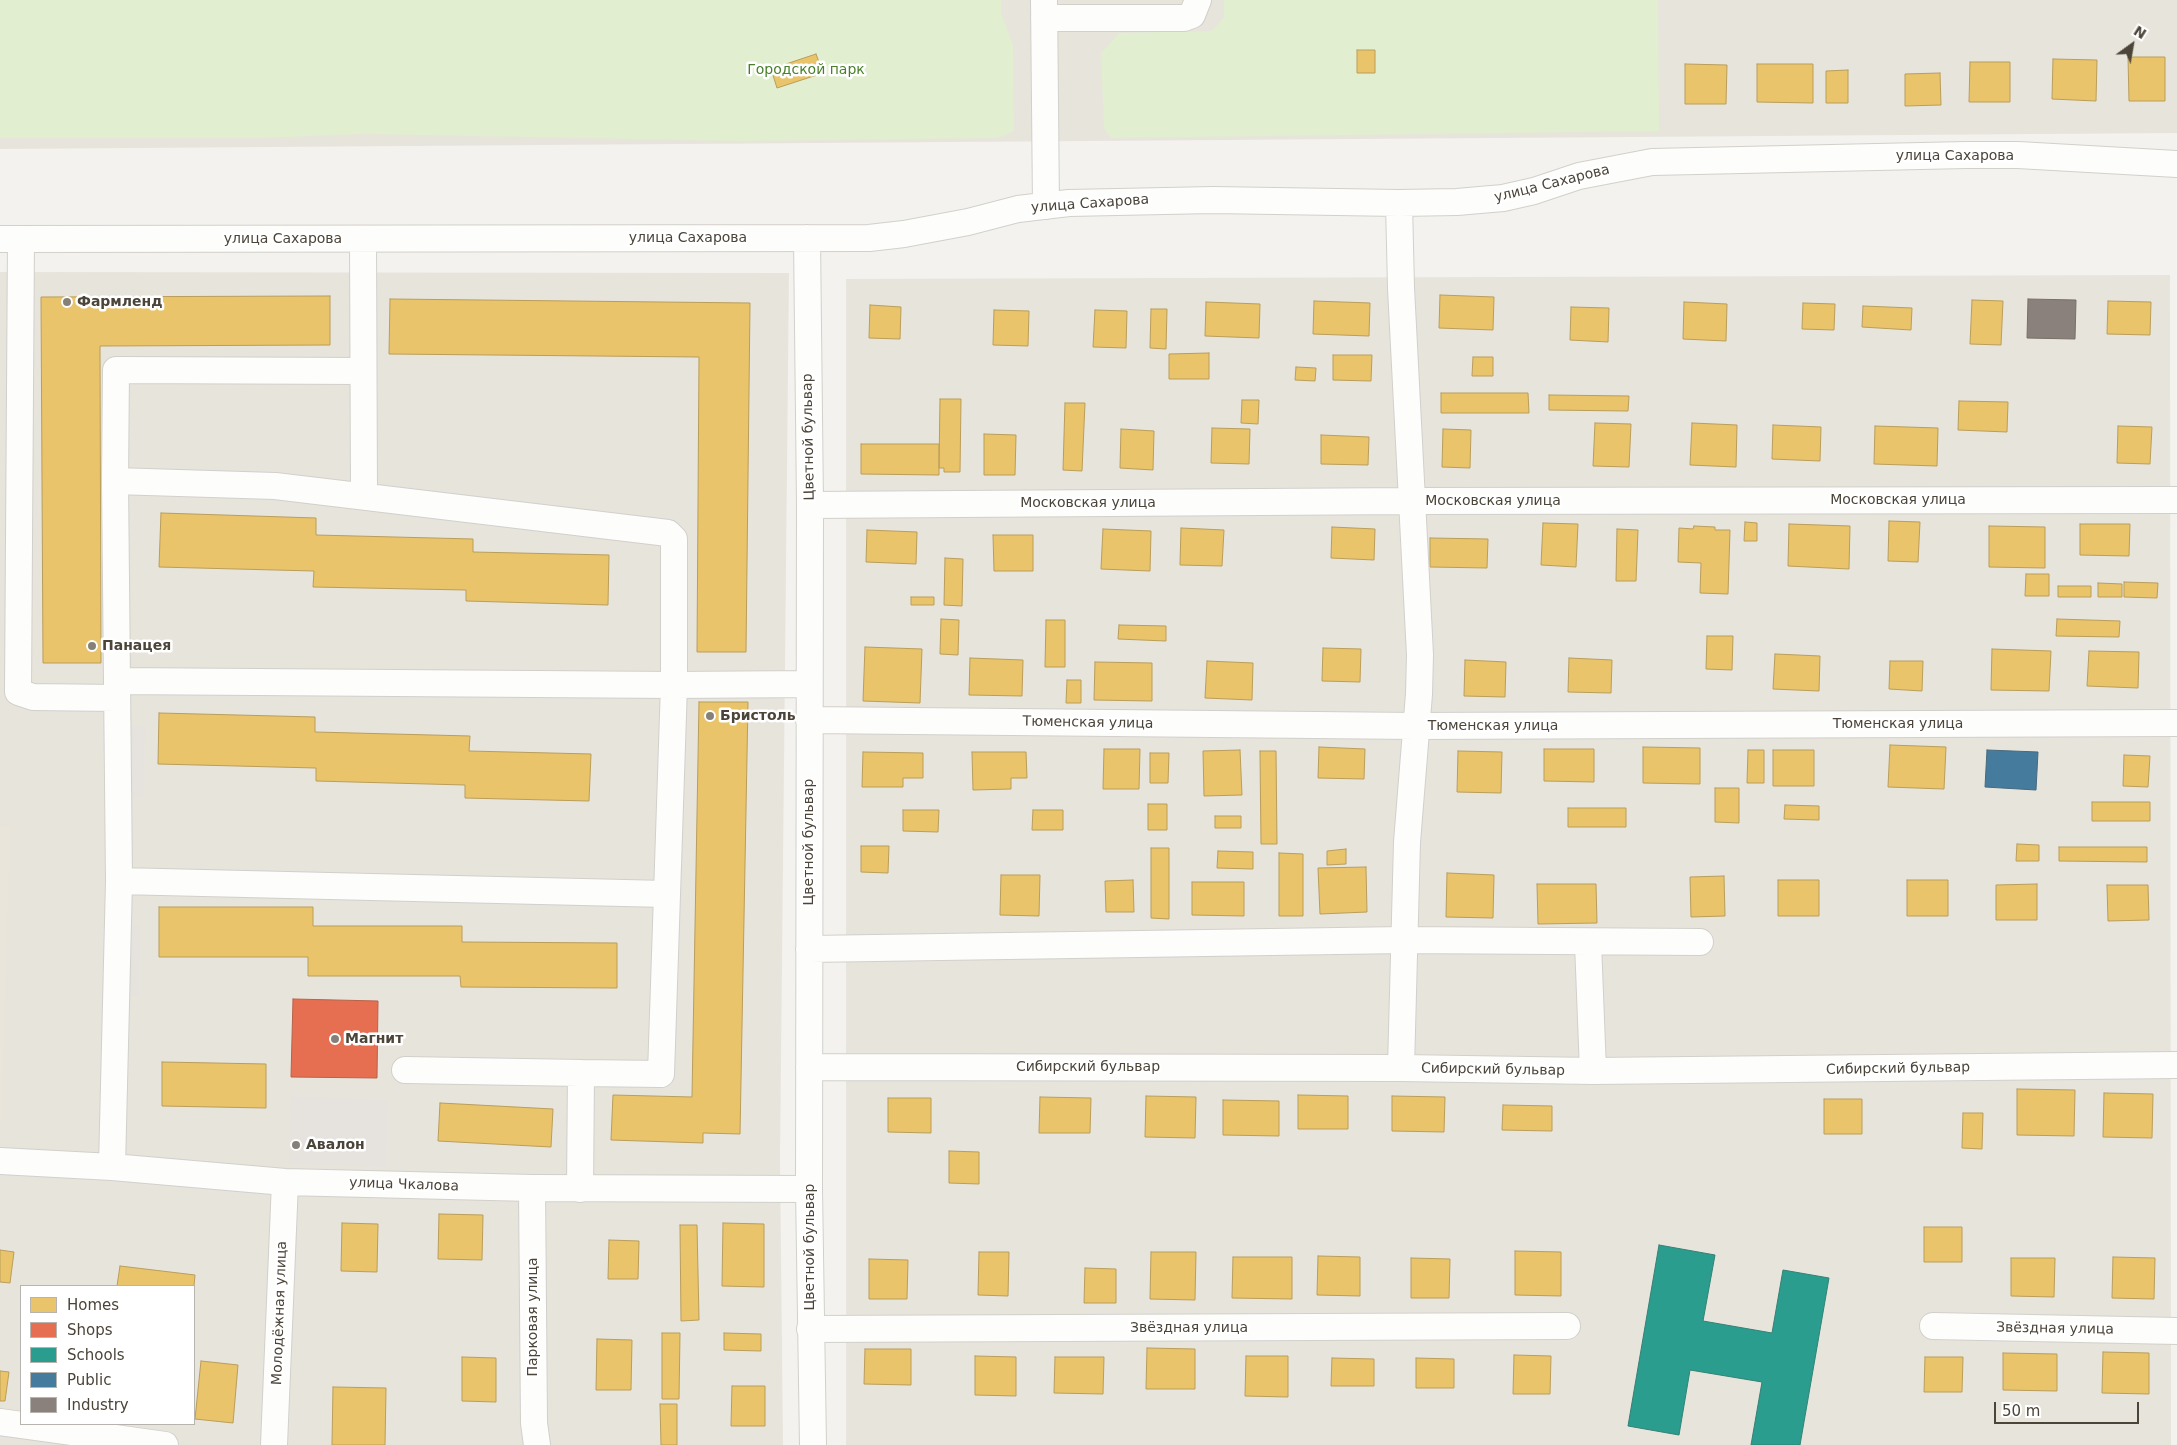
<!DOCTYPE html>
<meta charset="utf-8">
<style>
body{margin:0}
#map{position:relative;width:2177px;height:1445px;overflow:hidden;background:#f4f2ee;font-family:"DejaVu Sans",sans-serif}
canvas{display:block}
.legend{position:absolute;left:20px;top:1285px;width:175px;height:140px;box-sizing:border-box;background:#fff;border:1px solid #b7b4b0;margin:0;padding:6px 9px;list-style:none;font-size:15px;color:#4b4439}
.legend li{display:flex;align-items:center;gap:10px;height:25px}
.legend b{width:25px;border:1px solid #b7b4b0}
.north{position:absolute;left:2107px;top:20px;width:50px;height:50px;-webkit-text-stroke:4px #fff;paint-order:stroke;rotate:32deg;font-size:14px;font-weight:700;line-height:20px;text-align:center;color:#4b4439}
.north::after{content:'';display:block;margin:auto;width:18px;height:22px;background:#4b4439;clip-path:polygon(50% 0,100% 100%,50% 72%,0 100%)}
.scale{position:absolute;left:1994px;top:1402px;width:145px;height:22px;box-sizing:border-box;border:2px solid #4b4439;border-top:0;padding-left:6px;font-size:15px;line-height:18px;white-space:nowrap;color:#4b4439;-webkit-text-stroke:4px #fff;paint-order:stroke}
</style>
<div id="map">
<canvas width="2177" height="1445"></canvas>
<ul class="legend">
<li><b style="height:14px;background:#e9c46a"></b>Homes</li>
<li><b style="height:14px;background:#e76f51"></b>Shops</li>
<li><b style="height:14px;background:#2a9d8f"></b>Schools</li>
<li><b style="height:14px;background:#457b9d"></b>Public</li>
<li><b style="height:14px;background:#8a817c"></b>Industry</li>
</ul>
<div class="north">N</div>
<div class="scale">50 m</div>
</div>
<script>
const ctx = document.querySelector('canvas').getContext('2d');
ctx.lineJoin = 'round';
function fillPath(path, color) {
  ctx.fillStyle = color;
  ctx.fill(path, 'evenodd');
}
function toPath(rows) {
  const path = new Path2D();
  for (const r of rows) {
    path.moveTo(r[0], r[1]);
    for (let i = 2; i < r.length; i += 2) path.lineTo(r[i], r[i + 1]);
  }
  return path;
}
function strokePath(path, color, width, dash) {
  ctx.strokeStyle = color;
  ctx.lineWidth = width;
  ctx.lineCap = dash ? 'butt' : 'round';
  ctx.setLineDash(dash || []);
  ctx.stroke(path);
}
function write(font, color, halo, rows, align = 'center') {
  ctx.font = font + ' "DejaVu Sans",sans-serif';
  ctx.lineWidth = 5;
  ctx.setLineDash([]);
  ctx.textBaseline = 'middle';
  ctx.strokeStyle = halo;
  ctx.fillStyle = color;
  for (const [text, x, y, turn = 0] of rows) {
    ctx.save();
    ctx.translate(x, y);
    ctx.rotate((+turn || 0) * Math.PI / 180);
    ctx.textAlign = isNaN(turn) ? turn : align;
    if (halo) ctx.strokeText(text, 0, 0);
    ctx.fillText(text, 0, 0);
    ctx.restore();
  }
}
const residential = toPath([
 [0,0,2177,0,2177,133,0,149],
 [0,272,789,273,780,1158,783,1445,0,1445],
 [21,1286,194,1286,194,1424,21,1424],
 [2170,275,2171,1445,846,1445,846,279]
]);
const education = toPath([
 [0,827,10,827,1,1122,0,1122]
]);
const green = toPath([
 [0,0,1001,0,1001,13,1013,45,1014,131,998,138,739,141,365,134,262,138,0,138],
 [1224,0,1658,0,1659,131,1111,138,1104,128,1101,53,1119,33,1211,31,1224,17]
]);
const parking = toPath([
 [129,726,145,726,144,797,128,797],
 [124,925,140,926,139,996,123,996],
 [291,1096,388,1100,386,1167,289,1164]
]);
const homes = toPath([
 [1357,50,1375,50,1375,73,1357,73,1357,50],
 [816,54,823,73,777,88,771,69,816,54],
 [2128,57,2165,57,2165,101,2129,101,2128,57],
 [2053,59,2097,60,2096,101,2052,99,2053,59],
 [1970,62,2010,62,2010,102,1969,102,1970,62],
 [1685,64,1727,65,1726,104,1685,104,1685,64],
 [1757,64,1813,64,1813,103,1757,102,1757,64],
 [1848,70,1848,103,1826,103,1826,71,1848,70],
 [1940,73,1941,105,1905,106,1905,74,1940,73],
 [1440,295,1494,297,1493,330,1439,328,1440,295],
 [330,296,330,345,100,346,101,663,43,663,41,297,330,296],
 [390,299,750,303,746,652,697,652,699,357,389,354,390,299],
 [1972,300,2003,301,2001,345,1970,344,1972,300],
 [1314,301,1370,303,1369,336,1313,334,1314,301],
 [2108,301,2151,302,2150,335,2107,334,2108,301],
 [1206,302,1260,304,1259,338,1205,336,1206,302],
 [1684,302,1727,304,1726,341,1683,339,1684,302],
 [1803,303,1835,304,1834,330,1802,329,1803,303],
 [870,305,901,307,900,339,869,338,870,305],
 [1863,306,1912,308,1911,330,1862,327,1863,306],
 [1571,307,1609,308,1608,342,1570,340,1571,307],
 [1151,309,1167,309,1166,349,1150,348,1151,309],
 [994,310,1029,311,1028,346,993,345,994,310],
 [1095,310,1127,311,1126,348,1093,347,1095,310],
 [1209,353,1209,379,1169,379,1169,354,1209,353],
 [1333,355,1372,355,1371,381,1333,380,1333,355],
 [1473,357,1493,357,1493,376,1472,376,1473,357],
 [1296,367,1316,368,1315,381,1295,380,1296,367],
 [1441,393,1528,393,1529,413,1441,413,1441,393],
 [1549,395,1629,396,1628,411,1549,410,1549,395],
 [940,399,961,399,960,472,944,472,944,468,939,468,940,399],
 [1242,400,1259,400,1258,424,1241,423,1242,400],
 [1959,401,2008,402,2007,432,1958,430,1959,401],
 [1065,403,1085,403,1082,471,1063,470,1065,403],
 [1595,423,1631,424,1629,467,1593,466,1595,423],
 [1692,423,1737,425,1736,467,1690,465,1692,423],
 [1773,425,1821,427,1820,461,1772,459,1773,425],
 [1875,426,1938,428,1937,466,1874,464,1875,426],
 [2118,426,2152,427,2150,464,2117,463,2118,426],
 [1212,428,1250,429,1249,464,1211,463,1212,428],
 [1121,429,1154,431,1153,470,1120,468,1121,429],
 [1443,429,1471,430,1470,468,1442,467,1443,429],
 [984,434,1016,435,1015,475,984,475,984,434],
 [1321,435,1369,437,1368,465,1321,464,1321,435],
 [861,444,939,444,939,475,861,474,861,444],
 [161,513,316,518,316,535,473,539,473,552,609,555,608,605,466,601,466,590,313,587,314,571,159,567,161,513],
 [1889,521,1920,522,1918,562,1888,561,1889,521],
 [1745,522,1757,523,1757,541,1744,541,1745,522],
 [1543,523,1578,524,1576,567,1541,565,1543,523],
 [1789,524,1850,526,1849,569,1788,566,1789,524],
 [2080,524,2130,524,2129,556,2080,555,2080,524],
 [1694,526,1715,527,1715,530,1730,530,1728,594,1700,593,1701,563,1678,562,1679,528,1693,529,1694,526],
 [1989,526,2045,527,2045,568,1989,567,1989,526],
 [1332,527,1375,529,1374,560,1331,558,1332,527],
 [1181,528,1224,530,1222,566,1180,565,1181,528],
 [1103,529,1151,531,1150,571,1101,569,1103,529],
 [1617,529,1638,530,1636,581,1616,581,1617,529],
 [867,530,917,532,916,564,866,562,867,530],
 [993,535,1033,535,1033,571,994,571,993,535],
 [1430,538,1488,539,1487,568,1430,567,1430,538],
 [945,558,963,559,962,606,944,605,945,558],
 [2026,574,2049,574,2049,596,2025,596,2026,574],
 [2124,582,2158,583,2157,598,2124,597,2124,582],
 [2098,583,2122,584,2122,597,2098,597,2098,583],
 [2058,586,2091,586,2091,597,2058,597,2058,586],
 [911,597,934,597,934,605,911,605,911,597],
 [941,619,959,620,958,655,940,654,941,619],
 [2057,619,2120,621,2119,637,2056,636,2057,619],
 [1046,620,1065,620,1065,667,1045,667,1046,620],
 [1119,625,1166,626,1166,641,1118,639,1119,625],
 [1707,636,1733,636,1732,670,1706,669,1707,636],
 [865,647,922,649,920,703,863,701,865,647],
 [1323,648,1361,649,1360,682,1322,681,1323,648],
 [1992,649,2051,651,2049,691,1991,690,1992,649],
 [2089,651,2139,652,2138,688,2087,686,2089,651],
 [1775,654,1820,656,1819,691,1773,689,1775,654],
 [970,658,1023,660,1022,696,969,695,970,658],
 [1569,658,1612,660,1611,693,1568,692,1569,658],
 [1465,660,1506,662,1505,697,1464,696,1465,660],
 [1207,661,1253,663,1252,700,1205,698,1207,661],
 [1890,661,1923,661,1922,691,1889,689,1890,661],
 [1095,662,1152,663,1152,701,1094,700,1095,662],
 [1067,680,1081,680,1081,703,1066,703,1067,680],
 [699,702,748,702,740,1134,703,1133,703,1143,611,1140,613,1095,692,1097,699,702],
 [159,713,315,717,315,732,470,736,469,751,591,754,589,801,465,798,465,785,316,781,316,768,158,764,159,713],
 [1890,745,1946,747,1944,789,1888,787,1890,745],
 [1319,747,1365,749,1364,779,1318,778,1319,747],
 [1643,747,1700,748,1700,784,1643,783,1643,747],
 [1104,749,1140,749,1139,789,1103,789,1104,749],
 [1544,749,1594,749,1594,782,1544,781,1544,749],
 [1240,750,1242,795,1204,796,1203,751,1240,750],
 [1748,750,1764,750,1764,783,1747,783,1748,750],
 [1773,750,1814,750,1814,786,1773,786,1773,750],
 [1260,751,1276,751,1277,844,1261,844,1260,751],
 [1458,751,1502,752,1501,793,1457,792,1458,751],
 [863,752,923,753,923,778,903,778,903,787,862,787,863,752],
 [972,752,1026,752,1027,778,1011,778,1011,789,973,790,972,752],
 [1150,753,1169,753,1168,783,1150,783,1150,753],
 [2124,755,2150,756,2148,787,2123,786,2124,755],
 [1715,788,1739,788,1739,823,1715,822,1715,788],
 [2092,802,2150,802,2150,821,2092,821,2092,802],
 [1148,804,1167,804,1167,830,1148,830,1148,804],
 [1785,805,1819,806,1819,820,1784,819,1785,805],
 [1568,808,1626,808,1626,827,1568,827,1568,808],
 [903,810,939,810,938,832,903,831,903,810],
 [1033,810,1063,810,1063,830,1032,830,1033,810],
 [1215,816,1241,816,1241,828,1215,828,1215,816],
 [2017,844,2039,845,2039,861,2016,861,2017,844],
 [861,846,889,846,888,873,861,872,861,846],
 [2059,847,2147,847,2147,862,2059,861,2059,847],
 [1151,848,1169,848,1169,919,1151,918,1151,848],
 [1346,849,1346,864,1327,865,1327,851,1346,849],
 [1218,851,1253,852,1253,869,1217,868,1218,851],
 [1279,853,1303,854,1303,916,1279,916,1279,853],
 [1366,867,1367,912,1320,914,1318,868,1366,867],
 [1447,873,1494,875,1493,918,1446,917,1447,873],
 [1001,875,1040,875,1039,916,1000,915,1001,875],
 [1724,876,1725,916,1691,917,1690,877,1724,876],
 [1133,880,1134,912,1106,912,1105,881,1133,880],
 [1778,880,1819,880,1819,916,1778,916,1778,880],
 [1907,880,1948,880,1948,916,1907,916,1907,880],
 [1192,882,1244,882,1244,916,1192,915,1192,882],
 [1537,884,1596,884,1597,923,1538,924,1537,884],
 [2037,884,2037,920,1996,920,1996,885,2037,884],
 [2107,885,2148,885,2149,920,2108,921,2107,885],
 [159,907,313,907,313,926,462,926,462,942,617,943,617,988,461,987,460,976,308,976,308,957,159,957,159,907],
 [162,1062,266,1064,266,1108,162,1106,162,1062],
 [2017,1089,2075,1090,2074,1136,2017,1135,2017,1089],
 [2104,1093,2153,1094,2152,1138,2103,1137,2104,1093],
 [1298,1095,1348,1096,1348,1129,1298,1129,1298,1095],
 [1146,1096,1196,1097,1195,1138,1145,1137,1146,1096],
 [1392,1096,1445,1097,1444,1132,1392,1131,1392,1096],
 [1040,1097,1091,1098,1090,1133,1039,1133,1040,1097],
 [888,1098,931,1098,931,1133,888,1132,888,1098],
 [1824,1099,1862,1099,1862,1134,1824,1134,1824,1099],
 [1223,1100,1279,1101,1279,1136,1223,1135,1223,1100],
 [440,1103,553,1109,551,1147,438,1141,440,1103],
 [1503,1105,1552,1106,1552,1131,1502,1130,1503,1105],
 [1963,1113,1983,1113,1982,1149,1962,1148,1963,1113],
 [949,1151,979,1152,979,1184,949,1183,949,1151],
 [439,1214,483,1215,482,1260,438,1259,439,1214],
 [342,1223,378,1224,377,1272,341,1271,342,1223],
 [723,1223,764,1224,764,1287,722,1286,723,1223],
 [680,1225,697,1225,699,1320,681,1321,680,1225],
 [1924,1227,1962,1227,1962,1262,1924,1262,1924,1227],
 [609,1240,639,1241,638,1279,608,1279,609,1240],
 [0,1250,14,1252,10,1283,0,1282,0,1250],
 [1515,1251,1561,1252,1561,1296,1515,1295,1515,1251],
 [979,1252,1009,1252,1008,1296,978,1295,979,1252],
 [1151,1252,1196,1252,1195,1300,1150,1299,1151,1252],
 [1318,1256,1360,1257,1360,1296,1317,1295,1318,1256],
 [1233,1257,1292,1257,1292,1299,1232,1298,1233,1257],
 [2113,1257,2155,1258,2154,1299,2112,1298,2113,1257],
 [1411,1258,1450,1259,1449,1298,1411,1298,1411,1258],
 [2011,1258,2055,1258,2054,1297,2011,1296,2011,1258],
 [869,1259,908,1260,907,1299,869,1299,869,1259],
 [120,1266,195,1275,194,1286,117,1286,120,1266],
 [1085,1268,1116,1269,1116,1303,1084,1303,1085,1268],
 [662,1333,680,1333,679,1399,662,1399,662,1333],
 [724,1333,761,1334,761,1351,724,1350,724,1333],
 [597,1339,632,1340,631,1390,596,1390,597,1339],
 [1147,1348,1195,1349,1195,1389,1146,1389,1147,1348],
 [865,1349,911,1349,911,1385,864,1384,865,1349],
 [2103,1352,2149,1353,2149,1394,2102,1393,2103,1352],
 [2003,1353,2057,1354,2057,1391,2003,1390,2003,1353],
 [1514,1355,1551,1356,1550,1394,1513,1394,1514,1355],
 [975,1356,1016,1357,1016,1396,975,1395,975,1356],
 [1246,1356,1288,1356,1288,1397,1245,1396,1246,1356],
 [462,1357,496,1358,496,1402,462,1401,462,1357],
 [1055,1357,1104,1357,1103,1394,1054,1393,1055,1357],
 [1925,1357,1963,1357,1962,1392,1924,1392,1925,1357],
 [1332,1358,1374,1359,1374,1386,1331,1386,1332,1358],
 [1416,1358,1454,1359,1454,1388,1416,1388,1416,1358],
 [201,1361,238,1365,233,1423,195,1419,201,1361],
 [0,1371,9,1372,5,1401,0,1401,0,1371],
 [732,1386,765,1386,765,1426,731,1426,732,1386],
 [333,1387,386,1388,385,1445,332,1445,333,1387],
 [660,1404,677,1404,677,1445,661,1445,660,1404]
]);
const shops = toPath([
 [293,999,378,1001,377,1078,291,1077,293,999]
]);
const schools = toPath([
 [1659,1245,1715,1255,1703,1321,1772,1333,1783,1270,1829,1278,1800,1445,1751,1445,1762,1382,1690,1370,1679,1435,1628,1426,1659,1245]
]);
const public = toPath([
 [1987,750,2038,752,2036,790,1985,787,1987,750]
]);
const industry = toPath([
 [2028,299,2076,300,2075,339,2027,338,2028,299]
]);
const minor = toPath([
 [1044,0,1046,206],
 [1044,18,1184,18,1192,15,1198,0],
 [1399,203,1401,288,1420,655,1419,694,1407,842,1401,1068],
 [807,238,810,505,809,1189,813,1445],
 [0,239,869,238,904,234,968,222,1018,209,1069,203,1213,200,1399,203,1457,202,1503,198,1534,191,1579,176,1652,162,1966,155,2018,155,2177,164],
 [21,239,18,692,33,697,117,698],
 [363,239,364,496],
 [115,481,275,486,668,533,674,539,674,685,661,1074,581,1073,580,1189],
 [810,505,1411,501,2177,500],
 [117,681,674,685,809,684],
 [809,720,1416,726,2177,723],
 [119,881,666,894],
 [1588,943,1593,1071],
 [809,949,1404,940,1700,942],
 [809,1067,1401,1068,1593,1071,2177,1065],
 [405,1070,581,1073],
 [0,1161,112,1167,285,1182,532,1188,809,1189],
 [112,1167,119,881,115,481,116,370,363,371],
 [532,1188,534,1423,537,1445],
 [1933,1326,2177,1331],
 [810,1329,1567,1326],
 [0,1422,165,1445],
 [274,1445,285,1182]
]);
const markers = [
 [67,302,5,"#868178"],
 [92,646,5,"#868178"],
 [710,716,5,"#868178"],
 [335,1039,5,"#868178"],
 [296,1145,5,"#868178"]
];
const parkNames = [
 ["Городской парк",806,70]
];
const streetNames = [
 ["улица Сахарова",1955,156],
 ["улица Сахарова",1552,184,-14],
 ["улица Сахарова",1090,204,-4],
 ["улица Сахарова",688,238],
 ["улица Сахарова",283,239],
 ["Цветной бульвар",809,437,-91],
 ["Московская улица",1898,500],
 ["Московская улица",1493,501],
 ["Московская улица",1088,503],
 ["Тюменская улица",1088,723,1],
 ["Тюменская улица",1898,724],
 ["Тюменская улица",1493,726],
 ["Цветной бульвар",809,842,-90],
 ["Сибирский бульвар",1088,1067],
 ["Сибирский бульвар",1898,1069,-1],
 ["Сибирский бульвар",1493,1070,1],
 ["улица Чкалова",404,1185,2],
 ["Цветной бульвар",810,1247,-90],
 ["Молодёжная улица",280,1313,-88],
 ["Парковая улица",533,1317,-90],
 ["Звёздная улица",1189,1328],
 ["Звёздная улица",2055,1329,1]
];
const poiNames = [
 ["Фармленд",77,302],
 ["Панацея",102,646],
 ["Бристоль",720,716],
 ["Магнит",345,1039],
 ["Авалон",306,1145]
];
fillPath(residential, '#e7e4dc');
fillPath(education, '#eae5da');
fillPath(green, '#e1eecf');
fillPath(parking, '#e6e3df');
fillPath(homes, '#e9c46a');
strokePath(homes, '#ba9e5b', 1);
fillPath(shops, '#e76f51');
strokePath(shops, '#b8624a', 1);
fillPath(schools, '#2a9d8f');
strokePath(schools, '#348275', 1);
fillPath(public, '#457b9d');
strokePath(public, '#476a7f', 1);
fillPath(industry, '#8a817c');
strokePath(industry, '#776f68', 1);
strokePath(minor, '#d2d0cb', 28);
strokePath(minor, '#fdfdfc', 26);
for (const [x, y, r, color] of markers) {
  const dot = new Path2D();
  dot.arc(x, y, r, 0, 2 * Math.PI);
  ctx.fillStyle = color;
  ctx.fill(dot);
  strokePath(dot, '#fff', 2);
}
write('14px', '#4a7f2a', '#fff', parkNames);
write('14px', '#4b4439', '#fff', streetNames);
write('bold 14px', '#4b4439', '#fff', poiNames, 'left');
</script>
